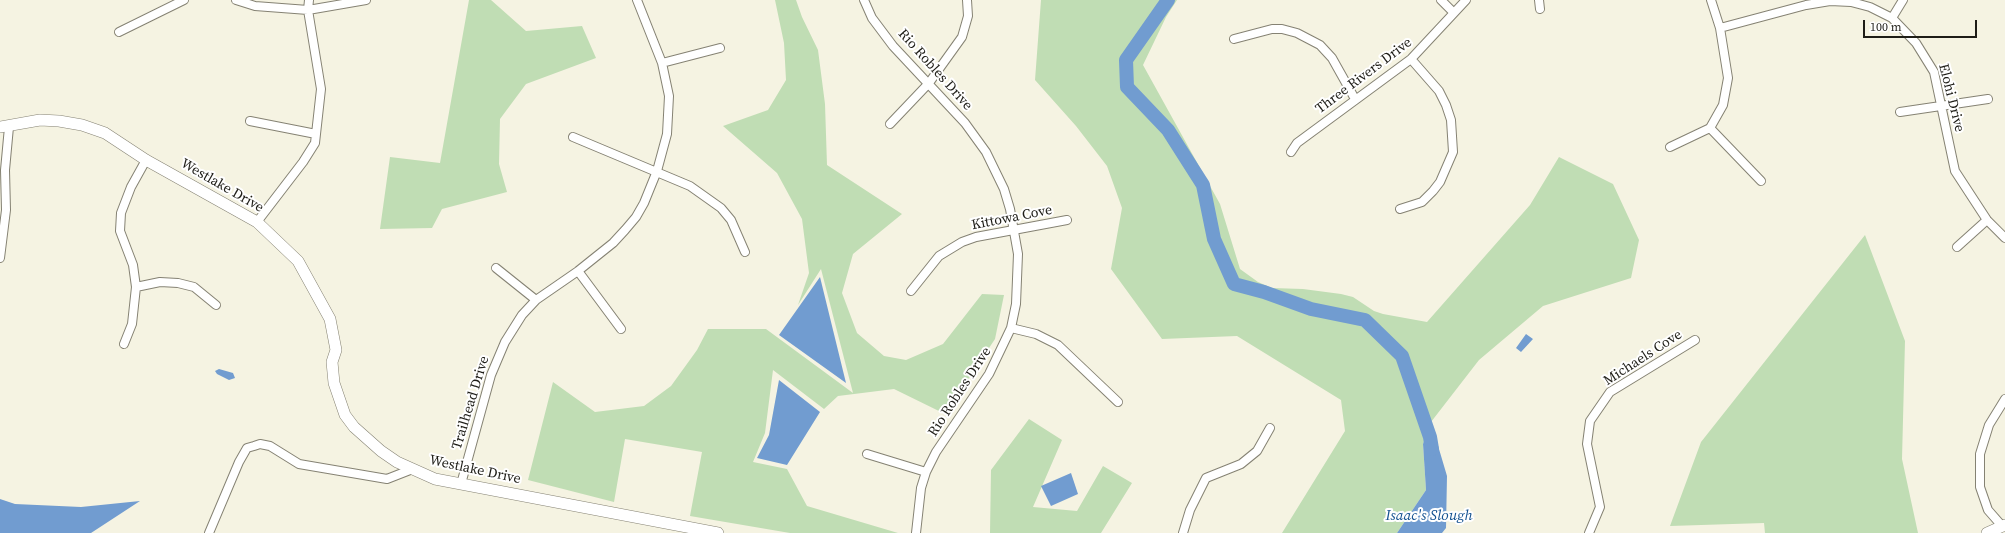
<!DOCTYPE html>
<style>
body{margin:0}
#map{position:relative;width:2005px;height:533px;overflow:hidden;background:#f5f3e2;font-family:"Source Serif 4",serif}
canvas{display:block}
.scale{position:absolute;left:1863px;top:20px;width:114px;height:18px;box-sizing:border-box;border:2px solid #1e1d17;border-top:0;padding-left:5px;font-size:12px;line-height:14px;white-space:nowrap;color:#1e1d17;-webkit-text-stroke:3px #fff;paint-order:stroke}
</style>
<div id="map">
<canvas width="2005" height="533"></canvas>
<div class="scale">100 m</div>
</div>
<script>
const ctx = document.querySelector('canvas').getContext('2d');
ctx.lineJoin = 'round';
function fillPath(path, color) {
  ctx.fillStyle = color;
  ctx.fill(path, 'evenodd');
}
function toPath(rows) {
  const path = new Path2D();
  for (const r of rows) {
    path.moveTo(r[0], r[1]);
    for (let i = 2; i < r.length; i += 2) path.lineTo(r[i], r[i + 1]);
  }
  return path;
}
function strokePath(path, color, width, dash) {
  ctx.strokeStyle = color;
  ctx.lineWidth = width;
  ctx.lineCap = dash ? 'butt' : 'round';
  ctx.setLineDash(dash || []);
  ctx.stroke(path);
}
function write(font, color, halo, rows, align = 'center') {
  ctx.font = font + ' "Source Serif 4",serif';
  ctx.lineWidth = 4;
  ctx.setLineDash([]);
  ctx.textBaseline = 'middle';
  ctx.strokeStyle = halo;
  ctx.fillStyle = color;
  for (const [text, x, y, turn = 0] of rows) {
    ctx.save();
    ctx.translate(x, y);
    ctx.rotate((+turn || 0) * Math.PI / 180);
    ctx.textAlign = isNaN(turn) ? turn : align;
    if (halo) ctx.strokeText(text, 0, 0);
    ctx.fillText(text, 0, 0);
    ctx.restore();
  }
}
const green = toPath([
 [469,0,491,0,526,31,582,26,596,58,526,84,500,119,499,164,507,192,442,209,432,228,380,229,390,157,440,163],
 [775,0,796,0,802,17,818,50,825,104,827,165,902,214,853,254,842,293,857,333,884,356,906,360,943,344,982,294,1004,295,995,339,945,414,894,389,838,396,824,409,773,370,765,433,753,462,787,469,807,506,898,533,790,533,690,516,702,452,625,439,614,502,528,480,553,382,595,412,644,406,671,386,697,350,708,329,766,329,853,393,821,269,798,305,809,273,802,219,777,173,723,126,768,110,786,80,784,43],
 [1041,0,1177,0,1166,17,1143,65,1220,204,1240,269,1258,282,1272,288,1303,289,1341,294,1353,297,1374,311,1383,314,1427,322,1530,205,1559,157,1613,184,1639,240,1631,278,1543,306,1479,360,1431,422,1423,444,1426,490,1397,533,1282,533,1345,431,1341,400,1237,336,1162,339,1111,269,1122,208,1107,166,1076,126,1035,80],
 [1865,235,1905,341,1902,459,1918,533,1765,533,1764,523,1670,526,1701,442],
 [1029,419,1062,440,1033,507,1077,511,1103,466,1132,483,1101,533,990,533,991,470]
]);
const water = toPath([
 [820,277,846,383,779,335],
 [1526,334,1533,339,1521,352,1516,348],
 [219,369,233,373,235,378,229,380,217,374,215,371],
 [779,380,820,412,787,465,757,458,769,435],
 [1431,422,1447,476,1446,528,1442,533,1397,533,1426,490,1423,444],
 [1071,473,1078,494,1051,506,1041,486],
 [0,499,15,504,81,507,140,501,91,533,0,533]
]);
const river = toPath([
 [1168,0,1126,60,1127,87,1168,130,1203,185,1214,239,1234,284,1264,292,1311,309,1365,320,1402,356,1430,437,1432,449]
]);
const street = toPath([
 [236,0,255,6,308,10,366,0],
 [864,0,872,18,893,46,965,123,986,152,1004,189,1010,209,1018,254,1016,304,1011,328,989,374,936,452,926,472,921,488,916,533],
 [1441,0,1454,13],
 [1539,0,1540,9],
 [1892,18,1903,0],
 [1720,28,1806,5,1830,1,1851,2,1870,7,1892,18,1916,43,1934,72,1955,171,1987,220,2005,238],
 [119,32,184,0],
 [1234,39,1272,29,1282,29,1297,33,1320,45,1332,58,1355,99],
 [662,63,720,48],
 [1900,112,1988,99],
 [250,121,316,134],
 [890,124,929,83,962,37,968,16,967,0],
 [1710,128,1761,181],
 [573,137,690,186,721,208,731,220,745,252],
 [1670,147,1710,128,1723,105,1728,78,1720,28,1711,0],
 [1291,152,1297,143,1411,59,1466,0],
 [1400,209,1422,202,1433,191,1440,182,1453,152,1451,120,1446,105,1439,91,1411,59],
 [257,222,303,162,315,143,321,89,308,10,309,0],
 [1957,247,1987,220],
 [0,258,6,210,5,170,9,127],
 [496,268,536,300],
 [578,271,621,329],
 [136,287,160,282,178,283,194,287,216,305],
 [911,291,939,256,962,242,976,237,1067,220],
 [1011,328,1036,334,1058,345,1118,402],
 [124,344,132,324,136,287,133,265,120,231,121,213,131,187,146,160],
 [867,454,926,472],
 [461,484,491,375,505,342,522,315,536,300,578,271,613,243,625,230,636,217,644,203,657,171,667,134,669,96,662,63,637,0],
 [2002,526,1988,510,1980,487,1980,454,1989,425,2005,399],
 [209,533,239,462,247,448,254,446,260,444,270,446,299,464,387,479,410,470],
 [1183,533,1190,510,1206,478,1241,464,1257,451,1270,428],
 [1589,533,1600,507,1587,444,1590,421,1610,392,1695,340]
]);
const secondary = toPath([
 [0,127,40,120,59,121,82,125,105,133,146,160,257,222,298,261,330,319,336,350,332,362,334,383,345,415,354,427,381,451,397,462,435,479,718,533],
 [1987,533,2005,525]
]);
const streetNames = [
 ["Rio Robles Drive",935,70,48],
 ["Three Rivers Drive",1364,76,-37],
 ["Elohi Drive",1951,98,76],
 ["Westlake Drive",222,186,30],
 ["Kittowa Cove",1012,218,-11],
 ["Michaels Cove",1643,358,-33],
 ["Rio Robles Drive",960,392,-57],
 ["Trailhead Drive",471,403,-73],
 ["Westlake Drive",475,470,12]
];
const waterNames = [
 ["Isaac's Slough",1429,516]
];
fillPath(green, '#c0ddb4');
fillPath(water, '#719cd0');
strokePath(river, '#719cd0', 14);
strokePath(street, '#858273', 10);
strokePath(secondary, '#858273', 12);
strokePath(street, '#fff', 8);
strokePath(secondary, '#fff', 11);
write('14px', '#1e1d17', '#fff', streetNames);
write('italic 15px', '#155291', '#fff', waterNames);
</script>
